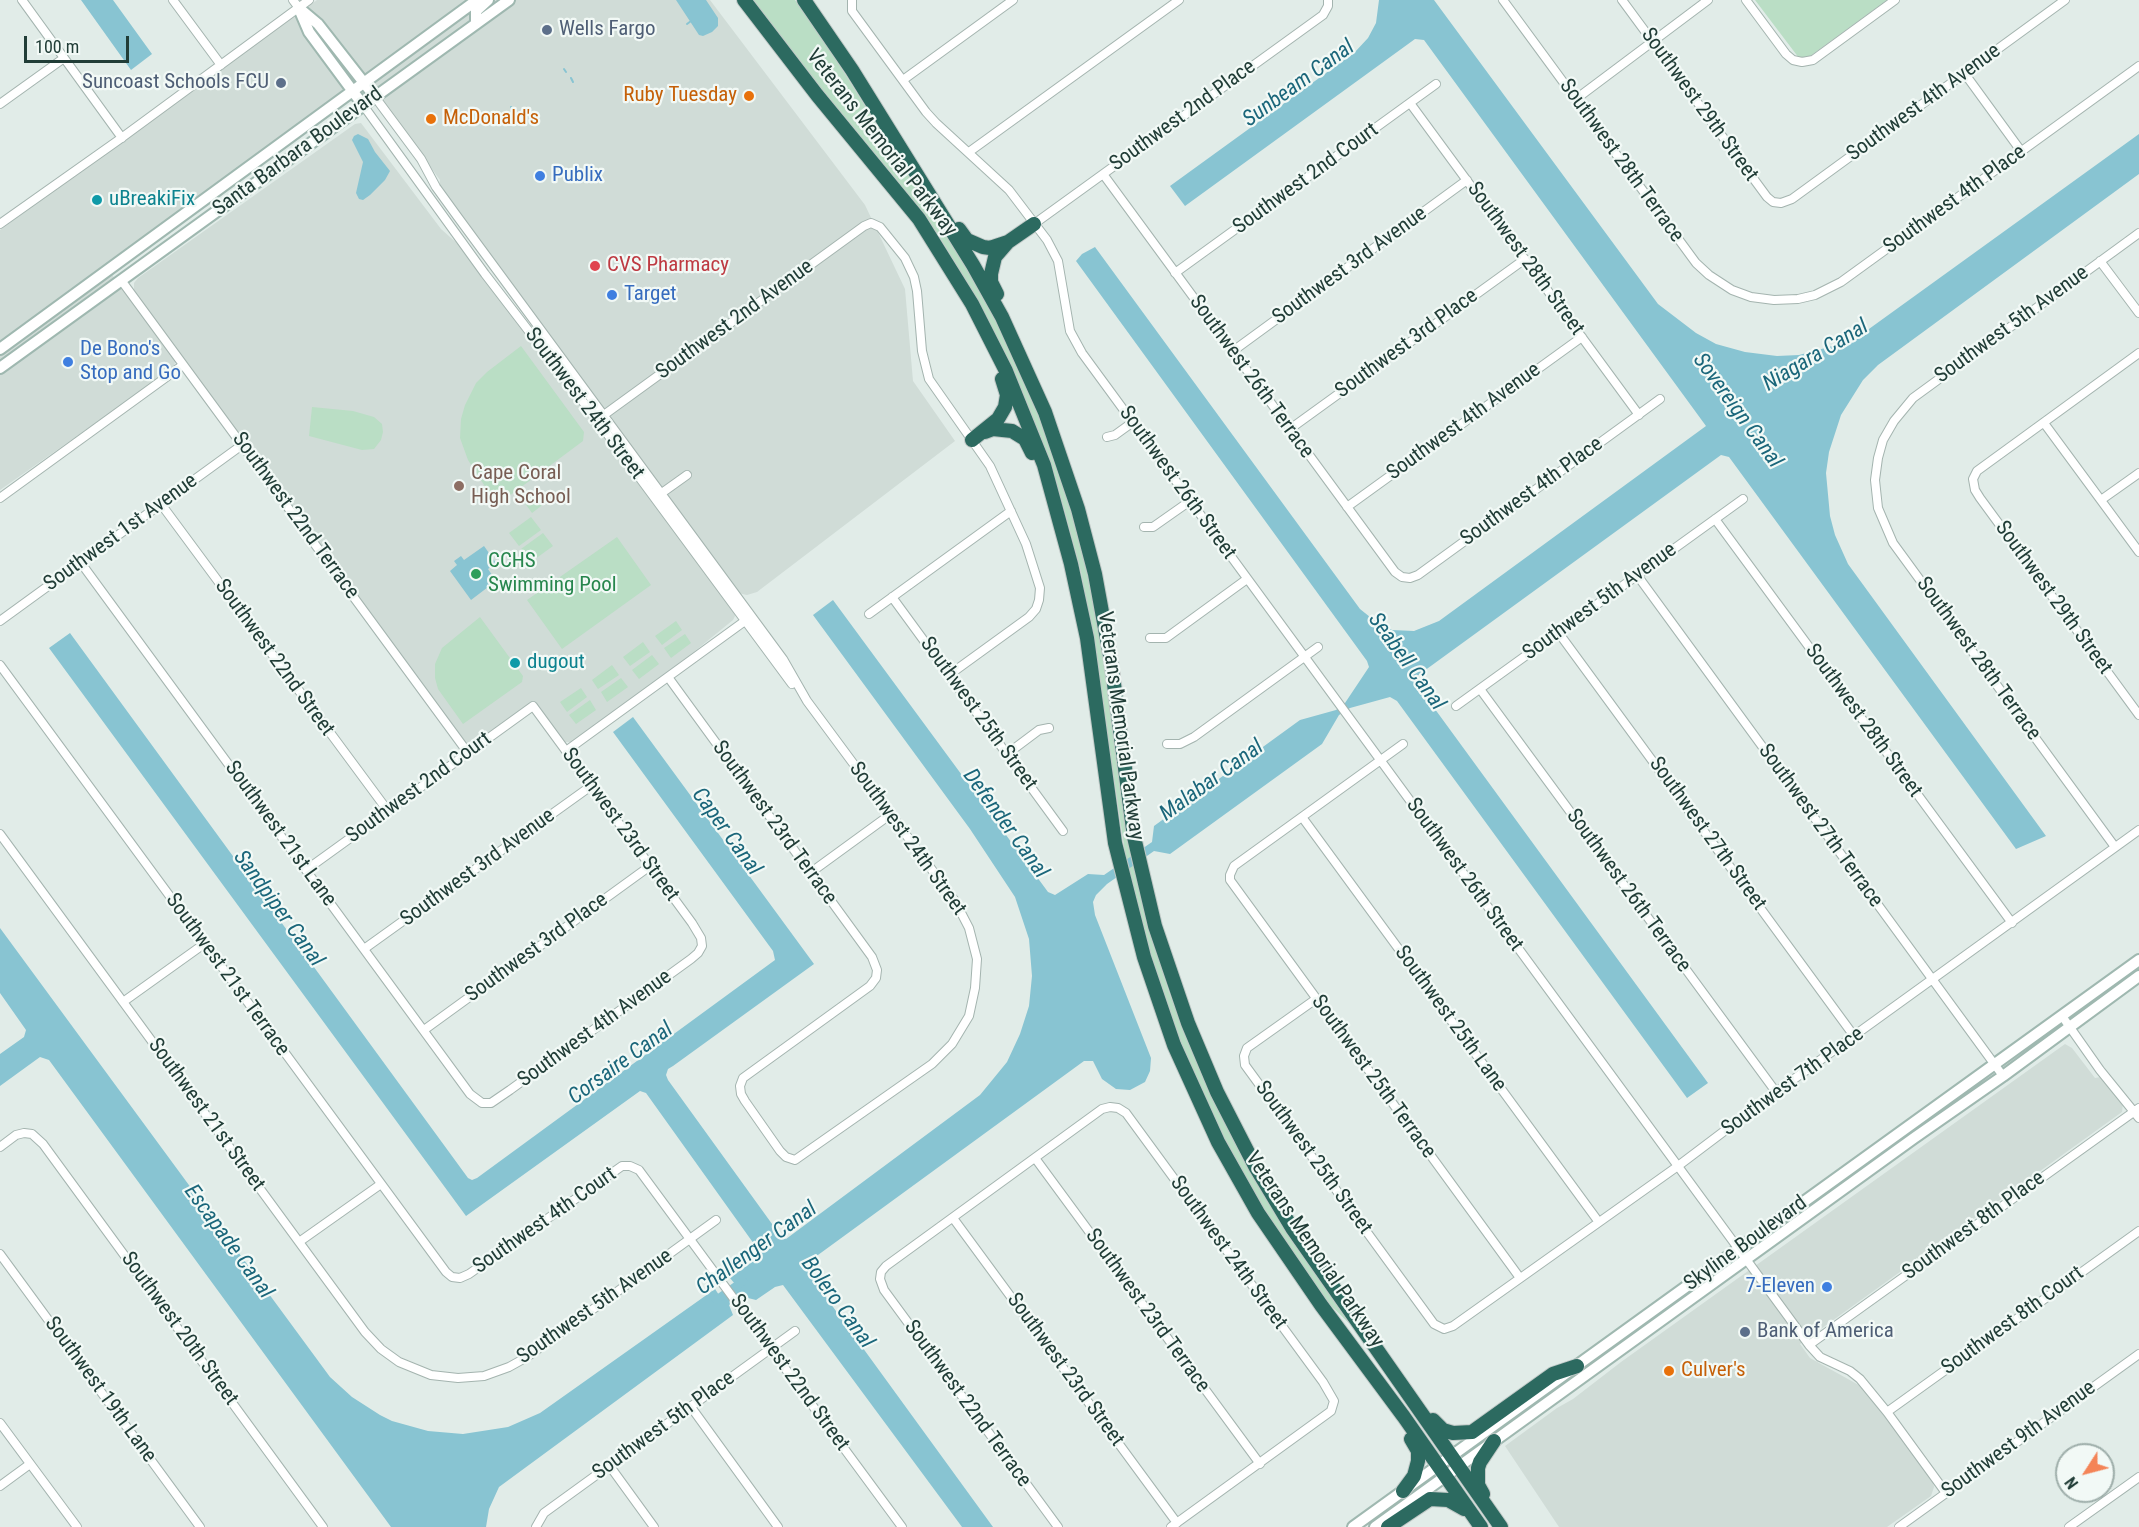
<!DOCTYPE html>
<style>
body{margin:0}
#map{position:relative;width:2139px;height:1527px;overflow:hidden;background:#e1ece8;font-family:"Roboto Condensed",sans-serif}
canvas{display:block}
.north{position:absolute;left:2055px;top:1443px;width:60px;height:60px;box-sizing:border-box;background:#f2f9f6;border:2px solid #9eaeaa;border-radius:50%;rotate:234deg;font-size:16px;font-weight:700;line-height:24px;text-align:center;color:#213d37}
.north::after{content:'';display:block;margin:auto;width:21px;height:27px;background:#f48457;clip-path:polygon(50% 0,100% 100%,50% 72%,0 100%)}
.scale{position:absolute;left:24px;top:36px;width:105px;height:27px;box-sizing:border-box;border:3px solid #213d37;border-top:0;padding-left:8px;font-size:18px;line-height:21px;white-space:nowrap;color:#213d37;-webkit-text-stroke:4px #f2f9f6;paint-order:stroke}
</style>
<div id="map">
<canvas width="2139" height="1527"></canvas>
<div class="north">N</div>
<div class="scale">100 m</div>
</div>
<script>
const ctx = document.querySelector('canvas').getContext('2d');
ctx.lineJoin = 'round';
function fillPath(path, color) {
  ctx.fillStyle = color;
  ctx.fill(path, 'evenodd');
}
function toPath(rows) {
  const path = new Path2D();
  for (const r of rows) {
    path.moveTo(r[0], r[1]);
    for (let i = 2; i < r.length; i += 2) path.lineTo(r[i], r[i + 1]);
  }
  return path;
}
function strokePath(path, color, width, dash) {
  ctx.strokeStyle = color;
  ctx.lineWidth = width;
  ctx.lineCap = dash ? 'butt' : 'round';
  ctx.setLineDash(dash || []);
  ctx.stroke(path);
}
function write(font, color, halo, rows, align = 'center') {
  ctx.font = font + ' "Roboto Condensed",sans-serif';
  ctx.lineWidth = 4.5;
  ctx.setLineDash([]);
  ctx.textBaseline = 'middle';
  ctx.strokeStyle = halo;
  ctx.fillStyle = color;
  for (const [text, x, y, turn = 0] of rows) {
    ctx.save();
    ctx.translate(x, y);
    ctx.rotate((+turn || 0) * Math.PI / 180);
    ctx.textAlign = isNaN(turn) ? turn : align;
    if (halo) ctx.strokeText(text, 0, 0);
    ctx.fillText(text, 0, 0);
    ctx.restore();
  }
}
const built = toPath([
 [317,0,710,0,865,205,905,289,913,381,955,441,757,592,747,595,738,593,439,188,440,180,364,77,105,265,175,361,174,368,0,490,0,230],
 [361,123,441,229,459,245,554,366,736,614,733,620,673,669,573,742,564,742,534,703,478,743,472,745,462,741,137,296,134,290,134,283,138,278,355,124],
 [2065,1044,2072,1048,2095,1078,2101,1077,2104,1079,2123,1103,2122,1112,1800,1344,1810,1358,1866,1389,1933,1482,1934,1487,1931,1496,1887,1527,1559,1527,1505,1446,1557,1408,1573,1399,1621,1362]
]);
const green = toPath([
 [752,0,795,0,818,31,971,274,1002,330,1028,388,1067,491,1086,563,1095,604,1149,926,1169,992,1204,1080,1240,1153,1283,1225,1351,1325,1328,1303,1261,1205,1221,1134,1177,1037,1147,948,1126,859,1092,633,1081,572,1064,509,1043,447,975,296,945,246,929,222,834,107],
 [1755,0,1887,0,1802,62],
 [521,346,584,432,583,441,497,505,468,460,460,438,461,419,465,405,476,383,487,372],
 [312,407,353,411,374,417,382,424,383,432,381,440,374,449,362,450,309,436],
 [537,492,545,503,532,513,524,502],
 [531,517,541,530,519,546,509,533],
 [543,533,553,546,531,562,521,549],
 [617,537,651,585,562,649,527,600],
 [480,617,523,676,522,682,463,724,438,689,435,678,435,664,442,648],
 [676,621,682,630,662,645,655,636],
 [685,634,691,643,671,658,664,648],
 [643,642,650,652,630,666,623,657],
 [652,655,659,664,639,679,632,670],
 [612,665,619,675,598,689,592,680],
 [621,678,628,687,607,702,601,692],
 [581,688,587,697,567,712,560,702],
 [590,700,596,710,576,724,569,715]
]);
const water = toPath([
 [81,0,113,0,152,54,131,70],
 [676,0,706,0,718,18,718,26,712,32,703,36,699,35],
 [1379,0,1434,0,1658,304,1696,333,1716,344,1745,352,1777,356,1799,355,1840,344,1862,334,2139,134,2139,174,1878,365,1863,380,1841,415,1829,452,1826,473,1830,516,1835,535,1848,564,2046,836,2016,849,1729,457,1721,455,1413,679,1708,1083,1687,1098,1397,701,1390,697,1350,708,1339,715,1322,744,1170,854,1154,851,1107,884,1096,895,1093,902,1095,915,1151,1058,1150,1071,1145,1082,1130,1090,1116,1089,1102,1079,1093,1061,1084,1061,807,1263,805,1267,812,1278,993,1527,962,1527,783,1285,775,1287,756,1300,740,1296,729,1305,733,1315,499,1487,489,1509,486,1527,391,1527,49,1060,40,1057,0,1086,0,1054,24,1037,26,1030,0,993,0,928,330,1377,352,1397,380,1415,392,1421,428,1431,463,1434,508,1427,540,1413,715,1289,719,1295,724,1296,734,1289,735,1284,730,1278,756,1259,759,1251,646,1093,640,1091,466,1216,49,648,70,633,468,1178,472,1180,477,1178,775,960,773,951,613,732,633,717,814,964,673,1066,668,1069,666,1075,668,1080,780,1235,786,1239,980,1095,1007,1062,1020,1034,1029,1006,1032,976,1029,939,1015,897,970,829,813,615,833,600,1048,892,1055,895,1088,874,1104,875,1152,842,1154,826,1300,720,1336,710,1345,703,1369,667,1367,661,1076,261,1082,254,1095,247,1360,609,1375,621,1392,630,1414,631,1439,621,1706,426,1424,40,1415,39,1185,206,1170,186,1355,52,1368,38,1376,23],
 [358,134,368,139,375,152,390,171,385,180,370,195,363,200,359,199,356,193,363,162,352,140,354,136],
 [484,546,496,563,488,569,496,581,471,600,450,571,457,565,454,561,461,556,464,560]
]);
const stream = toPath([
 [687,24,691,21],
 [564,69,566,72],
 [571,78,573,82],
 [511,107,513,109]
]);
const canal = toPath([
 [716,1300,743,1281]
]);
const street = toPath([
 [22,0,122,138],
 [173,0,221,65],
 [293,0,299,8],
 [852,0,852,11,926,112,936,123,1009,190,1047,240,1058,261,1070,331,1082,353,1809,1345,1820,1357,1850,1371,1860,1379,1887,1412,1946,1493],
 [1503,0,1696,263,1709,275,1732,290,1751,297,1774,300,1798,299,1815,295,1841,282,2139,66],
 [1622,0,1767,197,1773,202,1781,203,1792,199,2065,0],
 [1746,0,1786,54,1793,60,1802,62,1813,60,1895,0],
 [1965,74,2021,151],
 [903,80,1013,0],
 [375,97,421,159,436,187,457,216,783,659,807,701,955,901,969,928,977,959,975,988,969,1016,952,1044,932,1064,795,1160,786,1157,780,1151,745,1101,741,1094,740,1086,743,1078,870,986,876,978,877,970,872,957,668,677],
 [1576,99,1708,0],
 [1410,103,1639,415],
 [0,104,64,58],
 [363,105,485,274,597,420,792,684],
 [969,152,1179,0],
 [1103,174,1395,572,1402,577,1410,578,1418,575,1660,399],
 [0,224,120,139,309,0],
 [1034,224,1323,15,1328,6,1328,0],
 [2100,261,2139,313],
 [1175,273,1436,84],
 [121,280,468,753],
 [1233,351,1467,180],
 [2139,353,1977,471,1973,479,1975,490,1980,498,2139,715],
 [597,420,864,226,871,223,880,227,905,258,914,277,917,291,922,351,929,379,990,466,1026,544,1040,588,1039,600,1036,609,1029,617,949,675],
 [2044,423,2139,552],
 [1290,429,1525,259],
 [1107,437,1115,435,1133,422],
 [659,495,687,475],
 [0,498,183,365],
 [2101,500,2139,473],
 [161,504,388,811],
 [1347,507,1582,337],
 [1715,519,2012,923],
 [1144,527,1153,527,1190,501],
 [81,563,470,1094,482,1103,491,1103,510,1090,691,959,698,953,702,946,701,938,692,923,533,706,306,870],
 [1637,575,2003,1076],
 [892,597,1063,831],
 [869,614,1011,511],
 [0,621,242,445],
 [1558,632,1854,1036],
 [1150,638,1166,638,1247,579],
 [0,665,446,1272,452,1277,460,1278,469,1274,622,1166,630,1166,639,1170,902,1527],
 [1480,689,1776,1092],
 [1456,706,1743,499],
 [1167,744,1180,744,1194,737,1318,647],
 [1403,744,1234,866,1230,875,1230,880,1520,1278],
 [566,751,749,618],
 [1007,754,1039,730,1049,728],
 [1302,817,1598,1221],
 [0,834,365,1332,381,1349,399,1362,431,1375,458,1378,484,1376,509,1367,527,1357,716,1220],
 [2115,847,1893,543,1878,508,1875,480,1878,458,1883,440,1894,421,1913,398,2139,233],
 [810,873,891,814],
 [364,949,591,786],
 [1316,999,1247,1048,1244,1056,1245,1065,1434,1324,1444,1329,1453,1326,1678,1166,1776,1092,2139,830],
 [123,1002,204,944],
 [2062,1016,2100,1070,2139,1118],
 [424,1030,650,866],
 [0,1147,16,1135,24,1133,32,1134,43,1144,323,1527],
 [1035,1158,1260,1464],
 [953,1218,1177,1523],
 [299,1242,381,1184],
 [0,1254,200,1527],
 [1809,1345,2139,1108],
 [691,1407,778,1527],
 [1887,1412,2139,1231],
 [0,1423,77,1527],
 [609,1465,654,1527],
 [0,1486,30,1464],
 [536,1527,544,1513,795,1331],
 [1058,1527,884,1290,880,1279,881,1272,886,1266,1102,1109,1110,1107,1118,1108,1126,1113,1323,1382,1334,1401,1331,1411,1327,1414,1171,1527],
 [1899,1527,2139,1354],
 [2069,1527,2139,1477]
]);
const secondary = toPath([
 [299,8,318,24,375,97],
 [300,11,309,32,363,105],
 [476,24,476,11,488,0],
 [0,349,477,0],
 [0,368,509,0],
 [1353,1527,2139,960],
 [1375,1527,1914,1138,2003,1076,2139,976]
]);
const highway = toPath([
 [744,0,817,95,919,219,972,304,1006,371,1044,465,1071,564,1087,638,1115,843,1144,957,1174,1045,1218,1142,1258,1213,1321,1305,1404,1417,1481,1527],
 [804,0,852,70,973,265,1002,317,1045,412,1078,509,1095,574,1111,661,1134,837,1155,926,1188,1023,1217,1092,1256,1168,1292,1228,1501,1527],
 [959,229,967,240,983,247,990,248,1008,242],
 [997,294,991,282,991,274,995,257,1008,242,1034,224],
 [985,432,993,429,1012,431,1025,439,1032,453],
 [972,440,998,419,1005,407,1007,395,1002,379],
 [1433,1420,1443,1430,1453,1433,1472,1432,1553,1374,1577,1366],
 [1403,1491,1414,1476,1418,1461,1418,1451,1411,1439],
 [1483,1494,1478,1485,1478,1468,1480,1462,1494,1441],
 [1388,1527,1430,1499,1448,1500,1464,1509]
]);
const markers = [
 [547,30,6,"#5c6f8a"],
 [281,83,6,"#5c6f8a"],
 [749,96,6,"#e8710a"],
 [431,119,6,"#e8710a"],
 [540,176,6,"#3f7fe0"],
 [97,200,6,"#0f9aa8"],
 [595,266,6,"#e0444e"],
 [612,295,6,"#3f7fe0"],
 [68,362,6,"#3f7fe0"],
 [459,486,6,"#8d6e63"],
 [476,574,6,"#2e9e5b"],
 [515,663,6,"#0f9aa8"],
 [1827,1287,6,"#3f7fe0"],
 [1745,1332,6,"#5c6f8a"],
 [1669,1371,6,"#e8710a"]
];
const serviceNames = [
 ["Wells Fargo",559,30],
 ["Suncoast Schools FCU",269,83,"right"],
 ["Bank of America",1757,1332]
];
const foodNames = [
 ["Ruby Tuesday",737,96,"right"],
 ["McDonald's",443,119],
 ["Culver's",1681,1371]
];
const streetNames = [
 ["Southwest 4th Avenue",1924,103,-36],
 ["Southwest 29th Street",1699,105,54],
 ["Southwest 2nd Place",1183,116,-36],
 ["Veterans Memorial Parkway",881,143,52],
 ["Santa Barbara Boulevard",298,152,-36],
 ["Southwest 28th Terrace",1621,161,54],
 ["Southwest 2nd Court",1306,179,-36],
 ["Southwest 4th Place",1955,200,-36],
 ["Southwest 28th Street",1525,259,54],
 ["Southwest 3rd Avenue",1350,266,-36],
 ["Southwest 2nd Avenue",735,320,-36],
 ["Southwest 5th Avenue",2012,325,-36],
 ["Southwest 3rd Place",1407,344,-36],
 ["Southwest 26th Terrace",1251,377,54],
 ["Southwest 24th Street",584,404,53],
 ["Southwest 4th Avenue",1464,422,-36],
 ["Southwest 26th Street",1177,483,54],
 ["Southwest 4th Place",1532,492,-36],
 ["Southwest 22nd Terrace",295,516,54],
 ["Southwest 1st Avenue",121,533,-36],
 ["Southwest 29th Street",2053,598,54],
 ["Southwest 5th Avenue",1600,602,-36],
 ["Southwest 22nd Street",274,658,54],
 ["Southwest 28th Terrace",1978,659,54],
 ["Southwest 25th Street",978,714,54],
 ["Southwest 28th Street",1863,721,54],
 ["Veterans Memorial Parkway",1120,726,82],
 ["Southwest 2nd Court",419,788,-36],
 ["Southwest 23rd Terrace",774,823,54],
 ["Southwest 23rd Street",620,825,54],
 ["Southwest 27th Terrace",1820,826,54],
 ["Southwest 21st Lane",280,834,54],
 ["Southwest 27th Street",1707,834,54],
 ["Southwest 24th Street",907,839,54],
 ["Southwest 3rd Avenue",478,868,-36],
 ["Southwest 26th Street",1464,875,54],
 ["Southwest 26th Terrace",1628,891,54],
 ["Southwest 3rd Place",537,948,-36],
 ["Southwest 21st Terrace",227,975,54],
 ["Southwest 25th Lane",1450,1019,54],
 ["Southwest 4th Avenue",595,1029,-36],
 ["Southwest 25th Terrace",1373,1077,54],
 ["Southwest 7th Place",1793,1082,-36],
 ["Southwest 21st Street",206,1115,54],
 ["Southwest 25th Street",1313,1158,54],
 ["Southwest 4th Court",545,1221,-35],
 ["Southwest 8th Place",1974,1226,-36],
 ["Skyline Boulevard",1746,1244,-36],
 ["Veterans Memorial Parkway",1314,1250,56],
 ["Southwest 24th Street",1228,1253,54],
 ["Southwest 5th Avenue",595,1307,-35],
 ["Southwest 23rd Terrace",1147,1311,54],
 ["Southwest 8th Court",2013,1321,-36],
 ["Southwest 20th Street",179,1329,54],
 ["Southwest 23rd Street",1065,1370,54],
 ["Southwest 22nd Street",789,1373,54],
 ["Southwest 19th Lane",100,1390,54],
 ["Southwest 22nd Terrace",967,1404,54],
 ["Southwest 5th Place",664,1426,-36],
 ["Southwest 9th Avenue",2019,1440,-36]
];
const shopNames = [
 ["Publix",552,176],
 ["Target",624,295],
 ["De Bono's",80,350],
 ["Stop and Go",80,374],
 ["7-Eleven",1815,1287,"right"]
];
const cultureNames = [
 ["uBreakiFix",109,200],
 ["dugout",527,663]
];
const healthNames = [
 ["CVS Pharmacy",607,266]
];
const educationNames = [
 ["Cape Coral",471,474],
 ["High School",471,498]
];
const leisureNames = [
 ["CCHS",488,562],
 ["Swimming Pool",488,586]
];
const waterNames = [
 ["Sunbeam Canal",1299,84,-36],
 ["Niagara Canal",1816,356,-31],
 ["Sovereign Canal",1737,411,54],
 ["Seabell Canal",1406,662,54],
 ["Malabar Canal",1212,781,-36],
 ["Defender Canal",1005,824,54],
 ["Caper Canal",726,832,54],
 ["Sandpiper Canal",278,909,54],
 ["Corsaire Canal",621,1064,-36],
 ["Escapade Canal",228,1242,54],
 ["Challenger Canal",757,1249,-36],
 ["Bolero Canal",837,1303,54]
];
fillPath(built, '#d0dcd7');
fillPath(green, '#badec5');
fillPath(water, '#88c4d2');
strokePath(stream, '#88c4d2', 2);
strokePath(canal, '#88c4d2', 8);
strokePath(street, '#a4b4af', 10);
strokePath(secondary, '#9fb8b0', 14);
strokePath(highway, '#c1c9c7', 16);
strokePath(street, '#fff', 8);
strokePath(secondary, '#fff', 10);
strokePath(highway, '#2c6a60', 14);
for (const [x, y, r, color] of markers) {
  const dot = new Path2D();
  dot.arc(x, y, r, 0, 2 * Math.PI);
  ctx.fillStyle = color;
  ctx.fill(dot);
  strokePath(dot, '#f2f9f6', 2);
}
write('21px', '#4e5e75', '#f2f9f6', serviceNames, 'left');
write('21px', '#c56008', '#f2f9f6', foodNames, 'left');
write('21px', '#213d37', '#f2f9f6', streetNames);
write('21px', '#366cbe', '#f2f9f6', shopNames, 'left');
write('21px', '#0d838f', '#f2f9f6', cultureNames, 'left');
write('21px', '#be3a42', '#f2f9f6', healthNames, 'left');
write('21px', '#785e54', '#f2f9f6', educationNames, 'left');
write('21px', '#27864d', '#f2f9f6', leisureNames, 'left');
write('italic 22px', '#1a667a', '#f2f9f6', waterNames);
</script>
